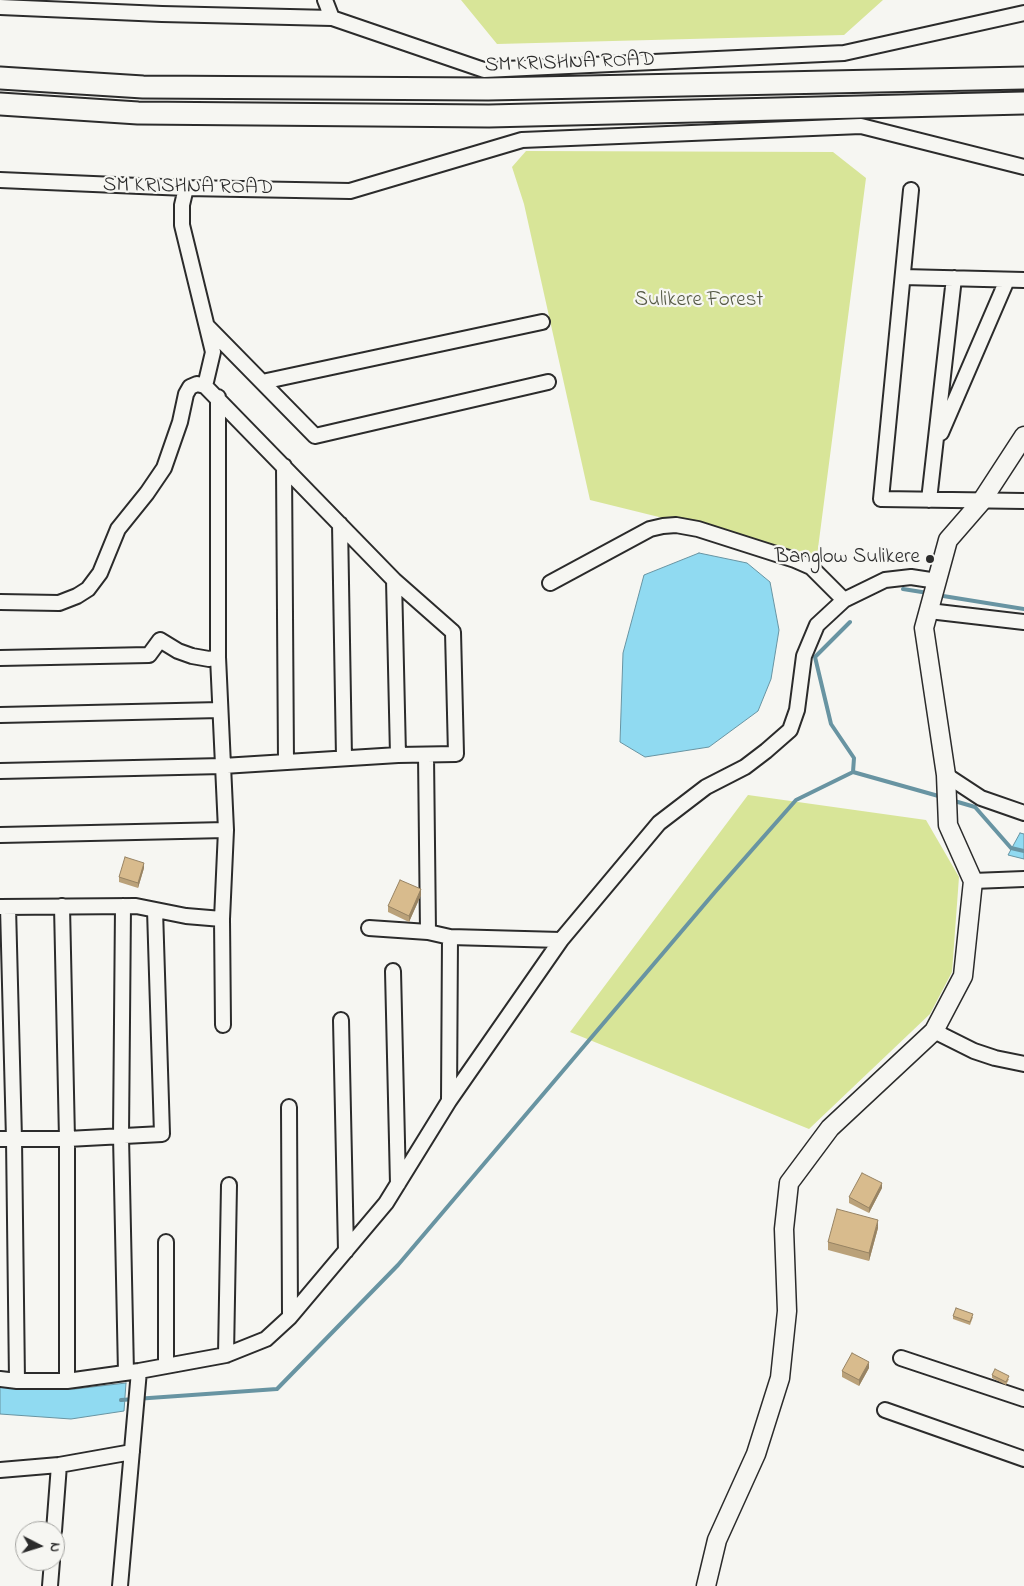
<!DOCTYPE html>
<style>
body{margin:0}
#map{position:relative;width:1024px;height:1586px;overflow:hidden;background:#f6f6f2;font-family:"Indie Flower",sans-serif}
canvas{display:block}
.north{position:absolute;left:15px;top:1521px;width:50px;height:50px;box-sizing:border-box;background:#f6f6f2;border:1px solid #a5a5a2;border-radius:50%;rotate:95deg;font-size:14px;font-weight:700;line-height:20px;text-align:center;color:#2b2b2b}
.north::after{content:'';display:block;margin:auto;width:18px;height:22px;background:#2b2b2b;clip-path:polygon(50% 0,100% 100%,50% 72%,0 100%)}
</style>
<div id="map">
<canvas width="1024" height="1586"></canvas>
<div class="north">N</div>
</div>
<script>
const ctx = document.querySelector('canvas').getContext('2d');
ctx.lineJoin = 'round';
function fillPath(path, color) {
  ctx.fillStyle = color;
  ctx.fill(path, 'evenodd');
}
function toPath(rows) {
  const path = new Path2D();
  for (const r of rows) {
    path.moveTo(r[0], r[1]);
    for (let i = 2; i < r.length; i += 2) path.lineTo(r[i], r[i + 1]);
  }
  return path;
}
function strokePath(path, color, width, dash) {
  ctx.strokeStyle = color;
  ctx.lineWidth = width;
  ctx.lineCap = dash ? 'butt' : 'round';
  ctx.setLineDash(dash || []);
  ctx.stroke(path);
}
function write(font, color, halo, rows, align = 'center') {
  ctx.font = font + ' "Indie Flower",sans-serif';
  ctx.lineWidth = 4.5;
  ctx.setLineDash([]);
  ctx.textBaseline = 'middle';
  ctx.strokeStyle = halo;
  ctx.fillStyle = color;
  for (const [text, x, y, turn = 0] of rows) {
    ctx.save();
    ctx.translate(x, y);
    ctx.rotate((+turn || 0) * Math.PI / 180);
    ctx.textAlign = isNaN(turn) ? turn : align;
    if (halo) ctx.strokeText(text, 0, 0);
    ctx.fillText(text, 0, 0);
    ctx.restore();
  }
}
const green = toPath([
 [461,0,883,0,844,35,497,44],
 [526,151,833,152,866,178,817,556,590,500,524,204,512,167],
 [748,795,926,820,959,877,952,972,930,1014,809,1129,570,1032]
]);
const water = toPath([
 [699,553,747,563,770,582,779,630,771,679,758,711,709,747,645,757,620,742,623,653,644,575,699,553],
 [1020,833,1024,834,1024,859,1008,855,1020,833],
 [126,1383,124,1411,71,1419,0,1414,0,1385,75,1389,126,1383]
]);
const stream = toPath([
 [903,589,928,593],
 [937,595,1024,609],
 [850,622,815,657,831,724,854,758,853,772],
 [951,800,975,807,1011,848,1024,851],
 [121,1400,277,1389,398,1265,715,892,796,800,853,772,942,797]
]);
const minor = toPath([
 [325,0,332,18],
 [0,7,162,14,332,18,484,70,844,53,1024,13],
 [0,180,186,188,350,191,522,140,861,126,1024,167],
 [186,188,182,205,182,225,213,352,205,386],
 [911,190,881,499,1024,501],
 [903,277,1024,280],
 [207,326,315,436,548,382],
 [262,382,542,322],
 [218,397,218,657,226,830,222,919,223,1025],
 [941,433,1007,280],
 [284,466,286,762],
 [929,500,954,278],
 [340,524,344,758],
 [394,580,398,755],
 [550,583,650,529,663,526,676,525,698,529,795,560,811,567,844,600],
 [0,602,59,603,77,596,88,589,100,573,118,529,147,493,164,468,180,422,186,394,190,387,197,384,205,386,394,580,453,632,456,754,398,755,223,766,0,771],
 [929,611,1024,622],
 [0,658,149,655,160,640,178,651,192,656,209,659,218,657],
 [0,715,220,710],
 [426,755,428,932],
 [946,775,981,798,1024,813],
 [0,835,226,830],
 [973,881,1024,879],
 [62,906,67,1139,67,1381],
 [123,906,121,1136,126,1373],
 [0,907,136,906,186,916,222,919],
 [8,907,14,1139,17,1381],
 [369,928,428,932,450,937,561,940],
 [393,971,398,1184],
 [341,1020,346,1251],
 [934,1031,974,1051,995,1058,1024,1064],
 [449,1101,450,937],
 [289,1107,290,1317],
 [0,1139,67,1139,162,1134,155,910],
 [166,1242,166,1366],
 [226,1355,229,1185],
 [901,1358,1024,1399],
 [0,1379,17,1381,67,1381,139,1371,226,1355,266,1339,290,1317,386,1203,449,1101,561,940,659,823,706,787,745,767,766,751,790,730,797,710,804,656,817,625,844,600,885,580,911,577,937,581],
 [885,1410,1024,1459],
 [0,1470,59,1465,132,1452],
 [54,1531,59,1465],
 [50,1586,52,1561],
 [120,1586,139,1371]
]);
const major = toPath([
 [706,1586,717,1540,756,1454,780,1378,787,1311,784,1229,789,1183,830,1128,934,1031,963,976,973,881,948,825,946,775,924,628,948,540,981,502,1024,436]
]);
const highway = toPath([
 [0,78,143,87,488,89,1024,78],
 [0,104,138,113,489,116,1024,103]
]);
const wall = toPath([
 [144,868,138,888,119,882,119,877],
 [421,895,409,922,388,912,388,906],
 [882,1188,869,1213,849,1203,849,1197],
 [878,1228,869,1261,828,1250,828,1242],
 [953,1316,973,1317,970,1325,953,1319],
 [869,1368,859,1386,842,1377,842,1371],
 [992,1375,1009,1379,1006,1385,992,1378]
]);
const shadedWall = toPath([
 [144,863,144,868,138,888,138,883],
 [421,889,421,895,409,922,409,916],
 [882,1183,882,1188,869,1213,869,1208],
 [878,1220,878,1228,869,1261,869,1253],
 [869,1362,869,1368,859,1386,859,1380]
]);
const building = toPath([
 [125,857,144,863,138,883,119,877,125,857],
 [400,880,421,889,409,916,388,906,400,880],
 [862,1173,882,1183,869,1208,849,1197,862,1173],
 [837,1209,878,1220,869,1253,828,1242,837,1209],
 [956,1308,973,1314,970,1322,953,1316,956,1308],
 [852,1353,869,1362,859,1380,842,1371,852,1353],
 [995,1369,1009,1376,1006,1382,992,1375,995,1369]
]);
const markers = [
 [930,559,5,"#2b2b2b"]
];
const streetNames = [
 ["SM KRISHNA ROAD",570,64,-2],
 ["SM KRISHNA ROAD",188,188,1]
];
const parkNames = [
 ["Sulikere Forest",699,302]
];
const poiNames = [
 ["Banglow Sulikere",920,559]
];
fillPath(green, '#d8e598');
fillPath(water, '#90daf1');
strokePath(water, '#6894a2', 1);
strokePath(stream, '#6894a2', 4);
strokePath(minor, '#2b2b2b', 18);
strokePath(major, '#2b2b2b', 21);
strokePath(highway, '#2b2b2b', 25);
strokePath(minor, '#f6f6f2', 14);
strokePath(major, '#f6f6f2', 18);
strokePath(highway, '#f6f6f2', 21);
fillPath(wall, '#baa179');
fillPath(shadedWall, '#978363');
fillPath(building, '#d8bb8d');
strokePath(building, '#978363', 1);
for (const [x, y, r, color] of markers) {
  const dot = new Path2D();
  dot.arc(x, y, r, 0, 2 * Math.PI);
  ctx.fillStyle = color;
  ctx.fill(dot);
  strokePath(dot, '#f6f6f2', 2);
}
write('21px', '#2b2b2b', '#f6f6f2', streetNames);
write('21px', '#565a46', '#f6f6f2', parkNames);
write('21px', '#2b2b2b', '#f6f6f2', poiNames, 'right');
</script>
